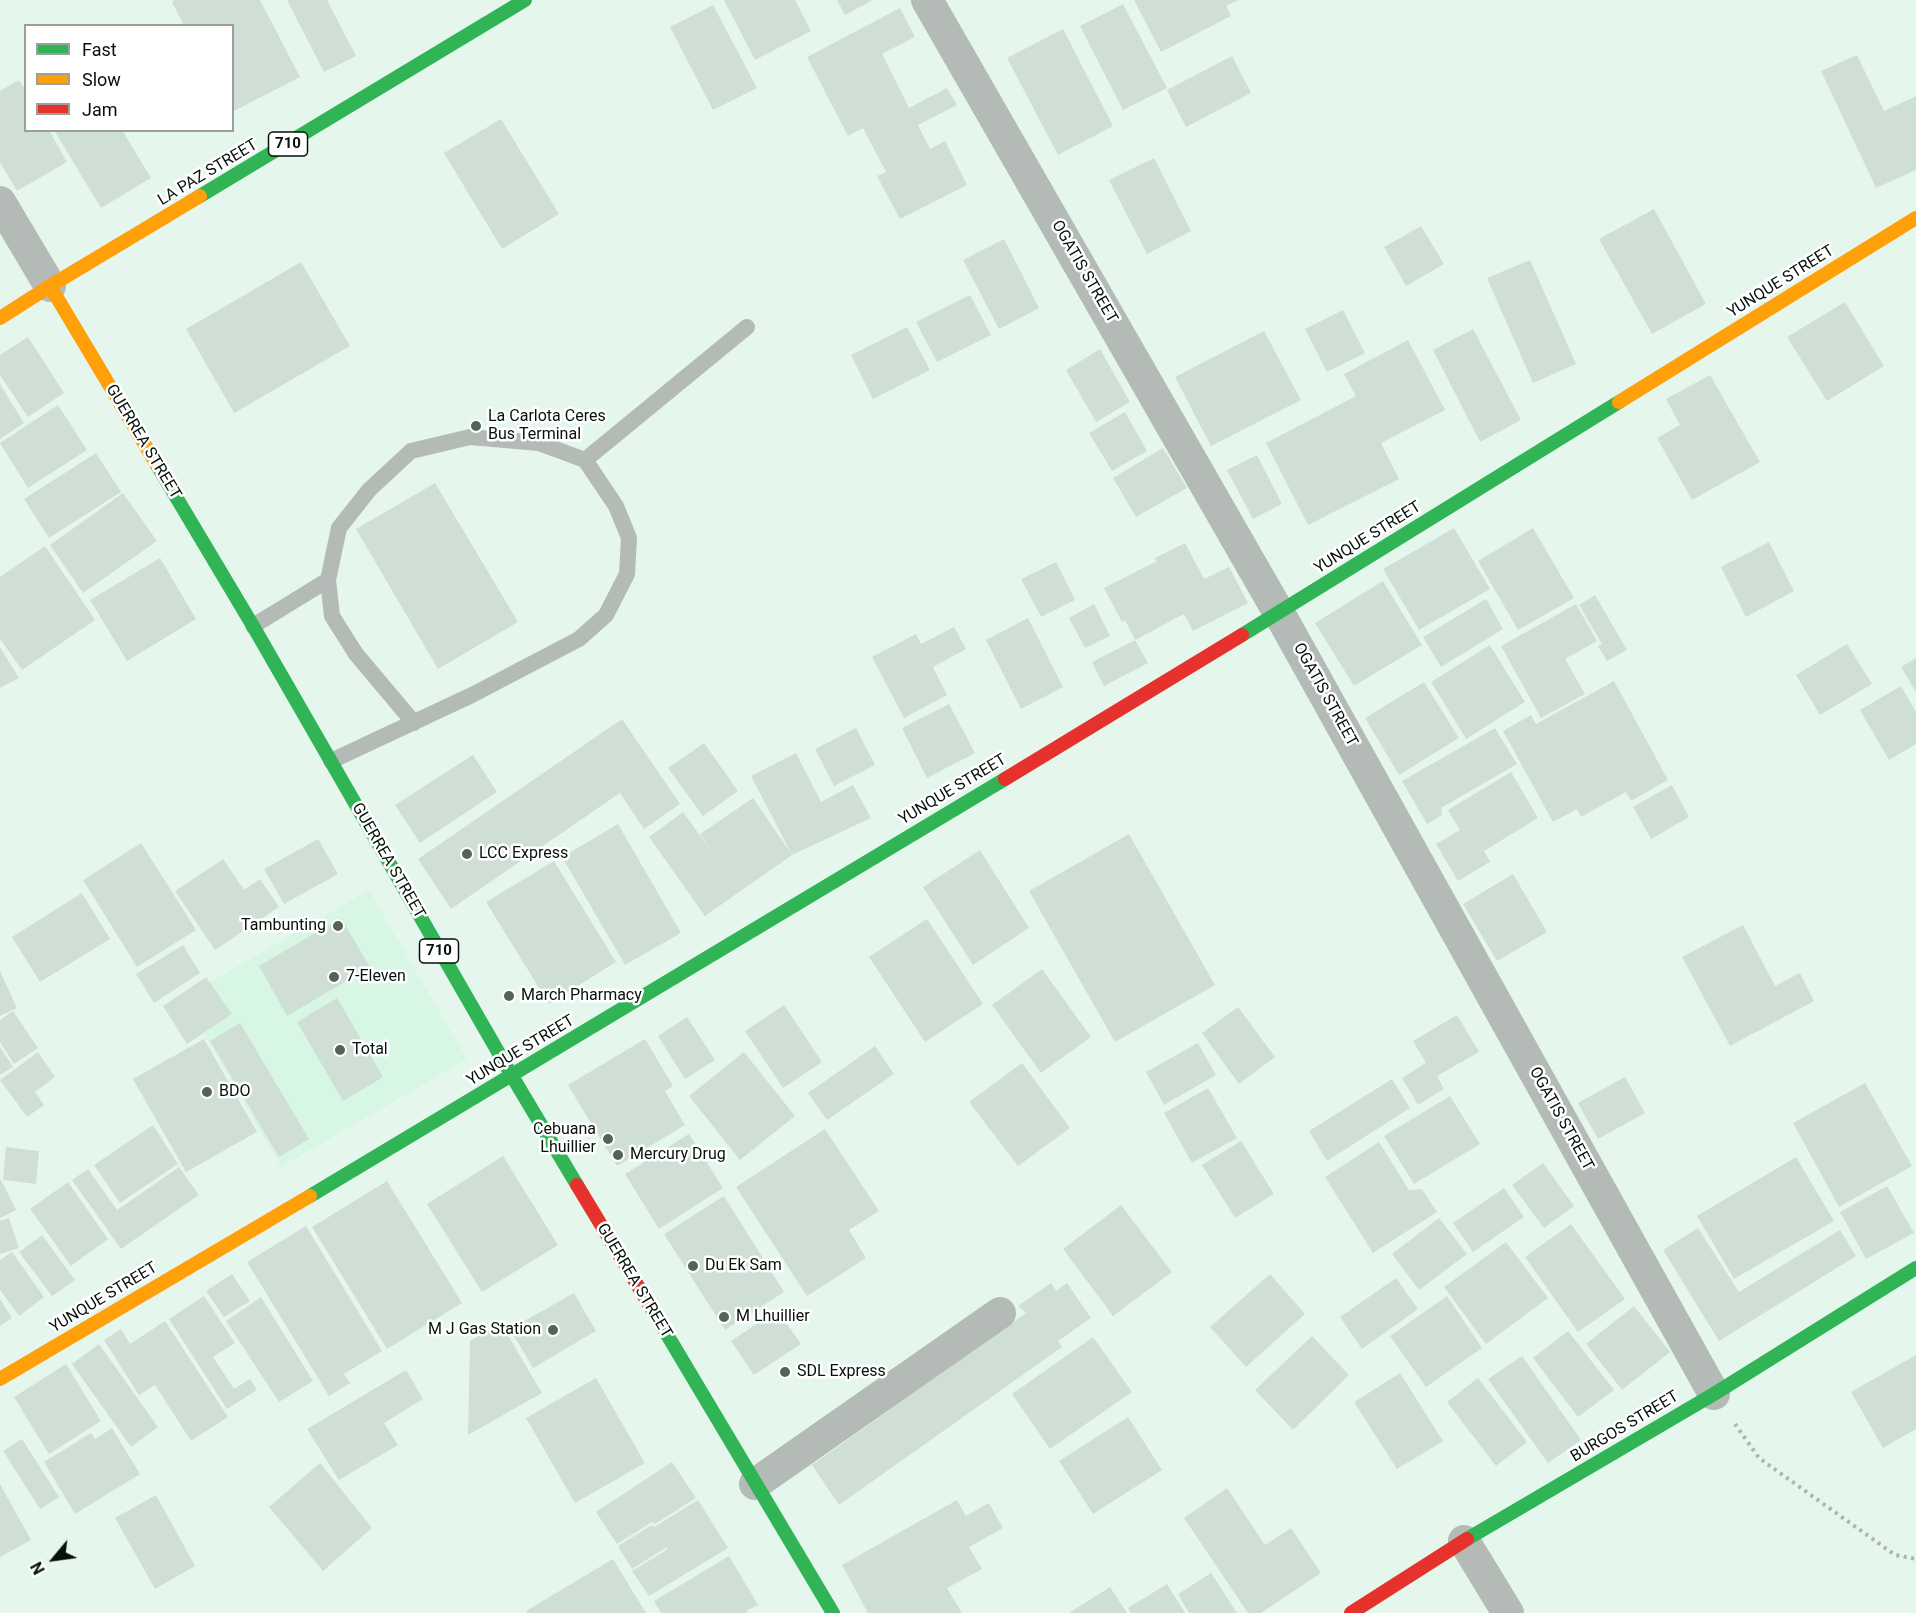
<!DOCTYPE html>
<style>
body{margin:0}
#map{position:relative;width:1916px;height:1613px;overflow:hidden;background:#e5f7ec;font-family:Roboto,sans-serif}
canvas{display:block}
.legend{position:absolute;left:24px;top:24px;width:210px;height:108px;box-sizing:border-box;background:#fff;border:2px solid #9ba09d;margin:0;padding:8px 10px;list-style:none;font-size:18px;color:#06110b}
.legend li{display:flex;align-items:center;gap:12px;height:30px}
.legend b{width:30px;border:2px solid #9ba09d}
.north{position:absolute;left:24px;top:1529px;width:60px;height:60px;-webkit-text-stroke:4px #fff;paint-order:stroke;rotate:241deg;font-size:16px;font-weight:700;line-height:24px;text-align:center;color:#06110b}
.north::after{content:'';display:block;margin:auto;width:21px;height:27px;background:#06110b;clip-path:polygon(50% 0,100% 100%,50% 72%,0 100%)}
</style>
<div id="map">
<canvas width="1916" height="1613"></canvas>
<ul class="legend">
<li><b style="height:8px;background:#30b455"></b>Fast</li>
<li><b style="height:8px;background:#ff9f0a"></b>Slow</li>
<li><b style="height:8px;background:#e5322d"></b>Jam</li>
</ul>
<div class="north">N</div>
</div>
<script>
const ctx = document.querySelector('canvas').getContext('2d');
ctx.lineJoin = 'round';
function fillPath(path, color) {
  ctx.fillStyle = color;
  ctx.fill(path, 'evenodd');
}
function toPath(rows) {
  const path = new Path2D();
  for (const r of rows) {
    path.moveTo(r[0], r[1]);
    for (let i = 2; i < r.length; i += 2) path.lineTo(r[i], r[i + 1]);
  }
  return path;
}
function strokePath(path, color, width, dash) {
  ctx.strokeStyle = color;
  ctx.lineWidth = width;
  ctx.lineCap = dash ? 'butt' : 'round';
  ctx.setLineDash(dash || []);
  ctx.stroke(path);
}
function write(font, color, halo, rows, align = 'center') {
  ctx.font = font + ' Roboto,sans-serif';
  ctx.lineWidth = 5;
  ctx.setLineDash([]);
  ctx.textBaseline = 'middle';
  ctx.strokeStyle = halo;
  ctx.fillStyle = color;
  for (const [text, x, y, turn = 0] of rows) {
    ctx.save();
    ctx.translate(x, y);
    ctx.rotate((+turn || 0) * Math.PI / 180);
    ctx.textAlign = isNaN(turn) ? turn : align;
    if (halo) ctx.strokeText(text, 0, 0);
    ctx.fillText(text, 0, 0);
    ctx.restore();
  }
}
const built = toPath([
 [369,890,467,1059,281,1167,183,998]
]);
const building = toPath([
 [175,0,260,0,300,77,232,112,232,26,184,26,172,2],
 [287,0,327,0,356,56,324,72],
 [724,0,795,0,811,31,755,60],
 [837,0,873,0,845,15],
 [1134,0,1238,0,1226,6,1231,16,1161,52],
 [1123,4,1167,88,1123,110,1080,26],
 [713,5,757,88,713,110,670,27],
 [900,8,915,37,882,54,909,108,947,88,957,105,918,125,930,149,945,141,967,185,900,219,877,176,886,172,863,128,848,136,807,57],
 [1063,29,1113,126,1058,155,1007,58],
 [1857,55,1884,111,1916,96,1916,170,1876,188,1821,71],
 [1232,56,1251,93,1186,127,1167,90],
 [19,80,26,91,26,130,49,130,67,162,17,191,0,162,0,91],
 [501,119,559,214,502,249,444,153],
 [54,130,122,130,151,178,101,208],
 [1154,158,1191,231,1147,254,1109,180],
 [1654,209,1706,304,1652,334,1599,239],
 [1421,226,1444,264,1406,286,1384,247],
 [1004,239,1039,308,999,329,963,260],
 [1530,260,1576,364,1533,383,1487,278],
 [301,262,350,346,234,413,186,329],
 [970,295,991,335,937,362,916,322],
 [1845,302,1884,366,1827,401,1787,337],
 [1343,310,1365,353,1327,372,1305,329],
 [907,327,930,370,873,399,851,355],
 [1473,329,1521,420,1480,442,1433,350],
 [1264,331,1301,400,1211,446,1175,377],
 [28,337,64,393,28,417,0,375,0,355],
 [1408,340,1445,410,1381,443,1399,479,1308,525,1266,443,1356,396,1344,374],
 [1100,349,1130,402,1096,422,1066,370],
 [1710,375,1760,462,1692,500,1657,438,1680,425,1666,399],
 [0,384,24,423,0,439],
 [58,405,87,450,28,488,0,443],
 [1125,412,1147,451,1112,471,1089,433],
 [1163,448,1187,488,1136,517,1113,478],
 [96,453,121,492,49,538,24,499],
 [1257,455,1282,504,1253,519,1227,470],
 [435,483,518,622,438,669,356,529],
 [123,493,157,541,83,593,50,545],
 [1454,528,1490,589,1419,630,1383,569],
 [1533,528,1574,598,1518,630,1478,561],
 [1769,542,1794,591,1746,617,1721,567],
 [1185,543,1204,579,1229,567,1248,603,1193,631,1184,614,1135,640,1125,620,1122,622,1104,588,1157,561,1155,558],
 [45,546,95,620,22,670,0,639,0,577],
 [160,558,196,619,127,661,90,600],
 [1056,562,1075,600,1041,617,1021,579],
 [1383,581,1422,645,1354,686,1315,623],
 [1595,595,1627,650,1607,661,1598,646,1602,644,1579,605],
 [1486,599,1503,629,1441,667,1423,637],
 [1094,604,1110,636,1085,648,1069,618],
 [1576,604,1597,641,1565,659,1585,694,1541,718,1501,646],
 [1028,618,1063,687,1021,709,986,640],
 [954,627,966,649,933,667,947,695,904,718,872,657,916,634,921,644],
 [1135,640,1148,663,1104,686,1092,662],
 [1847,644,1872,684,1820,715,1796,675],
 [1490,645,1525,702,1466,739,1431,682],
 [0,647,19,678,0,688],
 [1916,658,1916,692,1901,667],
 [1614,681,1668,780,1631,801,1626,792,1581,817,1577,809,1553,822,1503,731,1531,715,1536,724],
 [1424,682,1459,738,1399,775,1365,718],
 [1901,686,1916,712,1916,744,1889,760,1860,710],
 [949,704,975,753,927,778,902,728],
 [622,719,680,804,644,829,620,793,451,909,418,859],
 [856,728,875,765,834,786,815,749],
 [1495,728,1517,764,1441,808,1442,815,1427,824,1402,781],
 [704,743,738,791,703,816,668,768],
 [796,753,821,802,853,785,871,818,792,855,705,916,649,837,683,812,715,856,700,834,753,798,792,855,751,776],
 [473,755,497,792,420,843,395,805],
 [1511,772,1538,818,1484,851,1490,862,1458,881,1436,844,1460,830,1448,810],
 [1672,785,1689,817,1651,839,1633,807],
 [618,824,681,933,625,965,562,857],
 [1129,834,1215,985,1115,1042,1029,891],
 [318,839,338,874,284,904,264,869],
 [141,843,196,930,137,967,83,880],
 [980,850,1029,928,973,965,923,887],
 [223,859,244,890,260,879,279,907,215,950,175,891],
 [554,861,616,962,549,1004,486,902],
 [1513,874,1547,932,1497,961,1463,904],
 [82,893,110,939,40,982,12,937],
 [341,918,370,967,287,1016,259,966],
 [927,919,983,1004,925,1042,869,957],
 [1743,925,1775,986,1800,973,1814,1001,1730,1046,1682,957],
 [183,945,200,973,154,1003,136,974],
 [1042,969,1091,1037,1041,1073,992,1005],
 [0,971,17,1008,0,1016],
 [206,977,232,1014,187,1044,163,1006],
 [337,998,383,1077,343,1101,297,1022],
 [784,1005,822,1062,783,1088,745,1031],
 [1238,1007,1275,1057,1239,1084,1202,1033],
 [13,1011,38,1048,14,1064,0,1042,0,1020],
 [1457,1015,1479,1052,1437,1076,1444,1089,1418,1105,1402,1078,1426,1063,1413,1041],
 [687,1017,715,1060,685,1079,658,1036],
 [240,1023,309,1139,279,1157,210,1041],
 [204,1039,257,1132,186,1172,133,1079],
 [645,1039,673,1086,665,1091,685,1125,617,1166,568,1085],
 [1198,1043,1216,1075,1164,1105,1146,1072],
 [875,1046,894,1074,827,1120,808,1093],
 [0,1047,13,1067,0,1075],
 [38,1052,55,1077,35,1092,44,1105,27,1117,0,1080],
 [744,1052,795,1116,740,1160,689,1096],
 [1022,1063,1070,1128,1018,1166,969,1102],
 [1625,1077,1645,1113,1598,1139,1578,1103],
 [1392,1079,1410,1108,1327,1161,1309,1131],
 [1865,1083,1912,1166,1839,1207,1793,1123],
 [1208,1088,1237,1138,1192,1163,1164,1113],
 [1450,1096,1480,1144,1414,1184,1384,1136],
 [153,1125,178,1164,120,1203,94,1165],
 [825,1129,879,1211,849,1230,866,1258,807,1296,736,1187],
 [689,1134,723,1188,659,1229,625,1174],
 [1241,1141,1274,1194,1235,1218,1202,1165],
 [1379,1142,1409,1190,1422,1189,1437,1212,1373,1253,1325,1177],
 [6,1147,39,1151,36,1184,3,1180],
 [503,1156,558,1245,482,1292,427,1204],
 [1796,1157,1834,1221,1734,1279,1697,1216],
 [1543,1163,1574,1206,1544,1228,1512,1185],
 [179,1167,199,1195,121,1249,72,1180,88,1169,117,1210],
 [0,1178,16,1210,0,1218],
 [387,1181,462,1303,387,1349,312,1227],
 [68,1182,108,1239,71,1266,30,1209],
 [1887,1186,1914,1233,1866,1259,1840,1212],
 [1504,1188,1524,1217,1473,1252,1453,1223],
 [724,1196,784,1292,725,1330,664,1234],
 [1121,1205,1172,1272,1113,1316,1063,1249],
 [9,1218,19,1248,0,1254,0,1221],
 [1439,1218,1467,1254,1419,1290,1392,1254],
 [1571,1224,1625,1299,1578,1332,1525,1257],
 [306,1226,382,1351,344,1374,350,1383,329,1396,247,1262],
 [1698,1228,1739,1292,1840,1230,1856,1256,1719,1341,1663,1250],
 [42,1235,75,1280,52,1296,19,1252],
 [1506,1242,1548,1298,1486,1344,1444,1287],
 [12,1252,44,1297,19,1316,0,1290,0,1260],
 [232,1274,250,1301,224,1317,206,1291],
 [1270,1274,1305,1314,1246,1367,1210,1327],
 [1396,1278,1418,1309,1362,1349,1340,1317],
 [1051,1283,1056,1291,1067,1283,1091,1318,1058,1341,1062,1347,839,1505,812,1465,1026,1313,1018,1306],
 [574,1293,596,1331,533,1368,510,1329],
 [204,1296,235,1343,213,1357,234,1389,250,1379,257,1390,227,1409,169,1319],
 [1447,1296,1482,1348,1426,1387,1390,1336],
 [261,1297,313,1381,279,1402,226,1321],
 [0,1299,12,1318,0,1326],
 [1634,1306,1670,1352,1622,1390,1586,1344],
 [777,1310,801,1344,754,1375,731,1341],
 [165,1321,228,1417,191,1441,155,1385,139,1395,104,1340,121,1329,130,1344],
 [500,1322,542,1393,468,1435,470,1341],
 [1568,1331,1614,1390,1578,1417,1533,1358],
 [1312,1336,1349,1375,1293,1430,1255,1390],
 [1093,1337,1132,1392,1050,1449,1012,1394],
 [99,1344,158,1427,131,1447,72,1364],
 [1916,1355,1916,1429,1883,1448,1851,1392],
 [1522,1356,1581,1440,1548,1463,1488,1379],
 [66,1364,101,1421,49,1454,14,1397],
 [406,1370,423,1399,384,1423,398,1445,339,1480,307,1429],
 [1400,1373,1443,1441,1397,1469,1354,1402],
 [596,1378,645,1463,575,1503,526,1418],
 [1478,1378,1527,1442,1496,1466,1447,1402],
 [1128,1417,1162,1470,1093,1514,1059,1461],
 [112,1428,140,1474,75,1514,44,1462,91,1433,95,1439],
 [22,1439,59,1497,40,1509,3,1451],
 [672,1462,696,1498,655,1524,652,1522,617,1544,596,1512],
 [320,1463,372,1528,323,1571,269,1507],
 [0,1484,31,1540,0,1557],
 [1227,1488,1265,1545,1291,1528,1321,1573,1261,1613,1248,1613,1184,1518],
 [156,1495,195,1566,155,1589,115,1518],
 [698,1500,728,1548,649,1596,632,1571,668,1549,667,1547,632,1569,618,1546,652,1525,654,1527],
 [957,1500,966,1516,989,1503,1003,1528,969,1547,982,1569,947,1588,962,1613,868,1613,842,1565],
 [729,1556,758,1605,746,1611,748,1613,661,1613,654,1601],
 [613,1559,646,1613,527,1613,526,1611],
 [1211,1573,1237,1613,1189,1613,1178,1594],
 [1167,1584,1185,1613,1131,1613,1128,1608],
 [1110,1587,1127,1613,1069,1613]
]);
const path = toPath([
 [1735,1424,1759,1458,1895,1555,1916,1559]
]);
const lane = toPath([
 [253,626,328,580],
 [414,723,356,654,332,616,328,580,339,528,369,490,411,451,470,437,539,443,585,460],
 [331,761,472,695,579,639,606,615,627,574,629,538,616,506,585,460,747,327]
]);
const street = toPath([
 [927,0,1279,613,1714,1394],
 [0,202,50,286],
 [755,1484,1000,1313],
 [1464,1541,1508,1613]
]);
const fast = toPath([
 [200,196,525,0],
 [157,465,253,626,512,1076,577,1185],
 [1242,635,1619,402],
 [310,1196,1005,779],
 [650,1306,833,1613],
 [1467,1539,1714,1394,1916,1268]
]);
const slow = toPath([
 [0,318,50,286],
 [1619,402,1916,218],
 [157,465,50,286,200,196],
 [0,1379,310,1196]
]);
const jam = toPath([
 [1005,779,1242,635],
 [577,1185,650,1306],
 [1351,1613,1467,1539]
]);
const markers = [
 [476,426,6,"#54625a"],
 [467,854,6,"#54625a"],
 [338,926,6,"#54625a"],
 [334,977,6,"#54625a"],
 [509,996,6,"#54625a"],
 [340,1050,6,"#54625a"],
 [207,1092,6,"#54625a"],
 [608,1139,6,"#54625a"],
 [618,1155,6,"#54625a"],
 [693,1266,6,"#54625a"],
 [724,1317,6,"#54625a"],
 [553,1330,6,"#54625a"],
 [785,1372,6,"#54625a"]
];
const shields = [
 [288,144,39],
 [439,951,39]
];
const shieldNames = [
 ["710",288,144],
 ["710",439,951]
];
const streetNames = [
 ["LA PAZ STREET",208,173,-31],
 ["OGATIS STREET",1084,272,60],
 ["YUNQUE STREET",1781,282,-32],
 ["GUERREA STREET",143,442,59],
 ["YUNQUE STREET",1368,538,-32],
 ["OGATIS STREET",1325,695,61],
 ["YUNQUE STREET",953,790,-31],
 ["GUERREA STREET",388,861,60],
 ["YUNQUE STREET",521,1051,-31],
 ["OGATIS STREET",1561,1119,61],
 ["GUERREA STREET",634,1281,59],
 ["YUNQUE STREET",104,1298,-31],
 ["BURGOS STREET",1625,1427,-31]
];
const poiNames = [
 ["La Carlota Ceres",488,417],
 ["Bus Terminal",488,435],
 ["LCC Express",479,854],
 ["Tambunting",326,926,"right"],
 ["7-Eleven",346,977],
 ["March Pharmacy",521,996],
 ["Total",352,1050],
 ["BDO",219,1092],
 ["Cebuana",596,1130,"right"],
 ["Lhuillier",596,1148,"right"],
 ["Mercury Drug",630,1155],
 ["Du Ek Sam",705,1266],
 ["M Lhuillier",736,1317],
 ["M J Gas Station",541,1330,"right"],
 ["SDL Express",797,1372]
];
fillPath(built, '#d8f6e4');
fillPath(building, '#d0dfd6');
strokePath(path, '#acb4af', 4, [3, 4.5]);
strokePath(lane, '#b4bab6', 16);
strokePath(street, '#b4bab6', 32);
strokePath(fast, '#30b455', 14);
strokePath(slow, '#ff9f0a', 14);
strokePath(jam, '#e5322d', 14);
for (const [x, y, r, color] of markers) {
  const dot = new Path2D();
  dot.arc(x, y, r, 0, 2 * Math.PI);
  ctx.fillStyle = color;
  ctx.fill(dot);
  strokePath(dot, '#fff', 2);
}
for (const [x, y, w] of shields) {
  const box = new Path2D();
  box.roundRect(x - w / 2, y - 12, w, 24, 4.5);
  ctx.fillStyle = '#fff';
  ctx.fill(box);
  strokePath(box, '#06110b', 1.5);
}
write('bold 15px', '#06110b', null, shieldNames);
write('16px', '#06110b', '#fff', streetNames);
write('16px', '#06110b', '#fff', poiNames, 'left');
</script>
